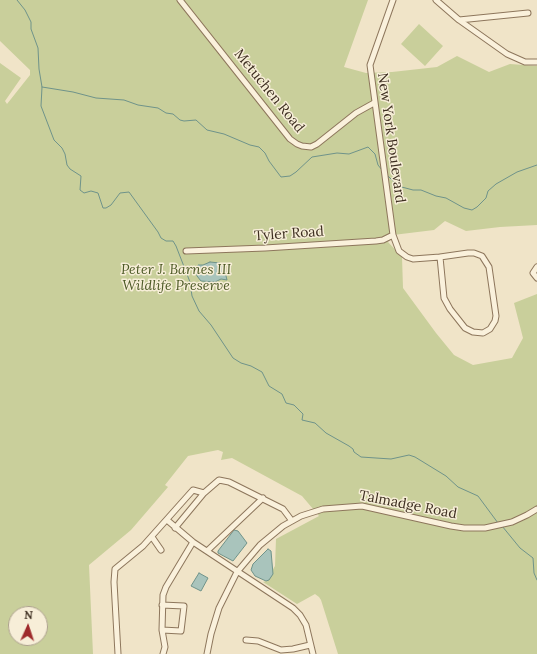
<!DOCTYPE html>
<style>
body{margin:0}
#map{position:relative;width:537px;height:654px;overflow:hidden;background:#f0e4c8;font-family:Lora,serif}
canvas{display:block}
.north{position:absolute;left:8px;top:606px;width:40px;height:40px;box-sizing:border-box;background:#f7eed8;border:1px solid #ada18e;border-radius:50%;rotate:3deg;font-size:11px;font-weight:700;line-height:16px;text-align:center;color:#3d2e20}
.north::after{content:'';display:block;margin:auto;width:14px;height:18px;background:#9e2a2b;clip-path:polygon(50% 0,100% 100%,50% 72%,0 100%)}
</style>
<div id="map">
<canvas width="537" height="654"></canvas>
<div class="north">N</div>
</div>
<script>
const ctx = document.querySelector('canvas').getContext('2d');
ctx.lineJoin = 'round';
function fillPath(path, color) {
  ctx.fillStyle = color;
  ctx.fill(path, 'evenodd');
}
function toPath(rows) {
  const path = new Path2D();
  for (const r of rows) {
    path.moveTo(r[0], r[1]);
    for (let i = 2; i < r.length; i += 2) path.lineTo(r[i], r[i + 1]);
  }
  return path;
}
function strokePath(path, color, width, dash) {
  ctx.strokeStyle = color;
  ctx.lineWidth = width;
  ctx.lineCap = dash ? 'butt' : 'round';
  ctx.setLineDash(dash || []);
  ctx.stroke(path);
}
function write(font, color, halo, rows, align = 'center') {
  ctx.font = font + ' Lora,serif';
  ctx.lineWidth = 3;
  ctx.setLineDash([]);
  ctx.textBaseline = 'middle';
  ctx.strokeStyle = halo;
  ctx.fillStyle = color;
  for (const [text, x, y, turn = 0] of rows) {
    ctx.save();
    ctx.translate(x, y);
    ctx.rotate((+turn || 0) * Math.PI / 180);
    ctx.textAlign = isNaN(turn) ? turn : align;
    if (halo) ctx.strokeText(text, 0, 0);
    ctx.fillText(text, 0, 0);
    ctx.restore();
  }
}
const green = toPath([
 [0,0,368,0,344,67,366,73,392,72,437,67,457,56,489,72,510,64,537,66,537,225,500,227,466,231,445,221,434,230,393,235,388,242,402,257,403,288,436,333,454,355,473,365,512,358,523,338,514,303,537,294,537,654,338,654,321,600,319,597,315,594,297,604,263,582,266,581,275,566,276,539,319,516,302,496,232,458,221,460,223,452,218,450,188,456,165,485,168,487,131,530,89,565,93,654,0,654,0,63,21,78,5,101,7,104,30,75,30,70,0,41],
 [16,614,40,614,40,638,16,638],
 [419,24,443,46,425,66,401,44]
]);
const water = toPath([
 [210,262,220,263,224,268,227,280,221,279,215,282,201,281,197,276,196,270,198,265,203,265,210,262],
 [234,530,238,531,247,543,233,561,218,553,218,551,234,530],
 [268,549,271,551,273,574,269,580,266,581,255,576,251,570,253,564,268,549],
 [199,573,208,578,201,591,191,586,199,573]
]);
const stream = toPath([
 [17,0,25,10,31,22,31,29,38,48,39,69,42,87,41,106,54,140,62,148,65,154,67,165,70,169,81,176,80,190,84,193,91,191,98,193,103,208,106,208,111,205,120,193,129,192,158,232,161,238,166,241,173,241,176,246,190,282,192,296,199,311,211,325,233,358,241,363,251,366,262,372,269,386,282,394,286,403,294,405,303,414,302,420,315,423,326,433,349,446,353,449,354,452,361,457,391,459,409,455,415,457,446,476,458,487,478,496,498,523],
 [42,87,73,92,96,98,124,100,138,105,158,108,166,113,173,114,180,120,184,121,196,120,207,130,224,134,250,145,259,147,265,153,269,161,281,177,290,176,296,172,312,157,337,153,349,154,368,147,375,154,378,165,382,170],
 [387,175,398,186,413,190,421,190,436,196,446,198,464,208,472,210,477,207,486,198,488,191,496,184,517,172,537,165],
 [502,526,520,548,533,558,534,573,537,580]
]);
const minor = toPath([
 [180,0,290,139,297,144,302,146,311,147,317,144,356,113,374,103],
 [393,0,370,65,393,235,399,251,407,257,413,259,440,257],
 [436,0,459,20,507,54,525,62,537,62],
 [459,20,528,13],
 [186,251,265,248,376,241,383,240,393,235],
 [468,253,474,253,482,256,489,267,496,316,495,321,490,329,483,333,473,332,465,328,450,309,444,298,440,257,468,253],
 [537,267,533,273,537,278],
 [167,520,193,542,293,608,300,615,306,625,313,654],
 [175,528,204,493],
 [152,537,161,550],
 [207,551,263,498],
 [162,605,184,606,181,631,162,630],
 [246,640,258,641,281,650,293,649,310,645],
 [118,654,114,582,115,569,143,546,193,490,204,493,219,480,229,482,283,509,292,521],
 [163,654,165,647,162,630,163,595,166,587,193,542],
 [207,654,211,634,219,608,237,572,260,545,283,526,301,516,323,509,362,506,451,526,464,528,485,528,512,522,527,515,537,509]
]);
const streetNames = [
 ["Metuchen Road",269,91,51],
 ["New York Boulevard",391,138,82],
 ["Tyler Road",289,234,-4],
 ["Talmadge Road",408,505,11]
];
const parkNames = [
 ["Peter J. Barnes III",176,270],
 ["Wildlife Preserve",176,286]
];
fillPath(green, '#c9cf9b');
fillPath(water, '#a9c4bc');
strokePath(water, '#6f938a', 1);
strokePath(stream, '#6f938a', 1);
strokePath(minor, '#8d765c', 7);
strokePath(minor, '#faf1dc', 5);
write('14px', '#3d2e20', '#f7eed8', streetNames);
write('italic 14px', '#4d5a26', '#f7eed8', parkNames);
</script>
